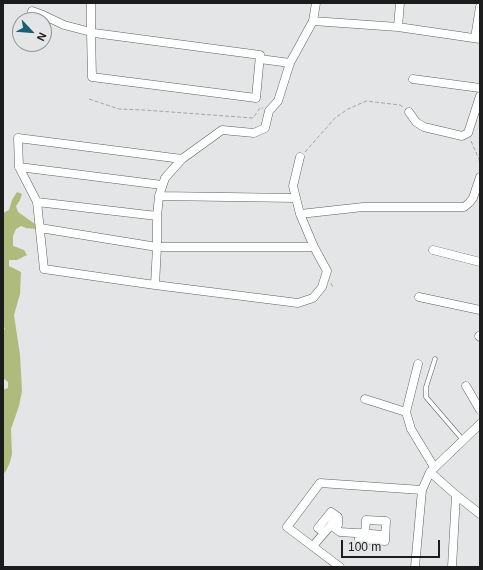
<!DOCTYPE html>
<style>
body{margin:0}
#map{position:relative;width:483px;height:570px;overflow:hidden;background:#e3e5e7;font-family:Arial,sans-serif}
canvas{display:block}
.frame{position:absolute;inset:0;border:4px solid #1c1c1d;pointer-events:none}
.north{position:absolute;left:12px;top:12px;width:40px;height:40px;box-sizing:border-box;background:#e3e5e7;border:1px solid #939596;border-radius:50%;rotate:116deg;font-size:11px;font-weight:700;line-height:16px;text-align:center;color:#1c1c1d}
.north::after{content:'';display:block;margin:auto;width:14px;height:18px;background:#195f71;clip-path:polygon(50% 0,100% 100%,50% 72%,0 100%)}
.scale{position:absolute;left:341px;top:540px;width:99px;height:18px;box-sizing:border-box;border:2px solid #1c1c1d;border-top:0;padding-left:5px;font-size:12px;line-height:14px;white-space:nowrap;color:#1c1c1d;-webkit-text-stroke:3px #e3e5e7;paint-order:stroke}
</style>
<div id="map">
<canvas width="483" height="570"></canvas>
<div class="frame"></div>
<div class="north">N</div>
<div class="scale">100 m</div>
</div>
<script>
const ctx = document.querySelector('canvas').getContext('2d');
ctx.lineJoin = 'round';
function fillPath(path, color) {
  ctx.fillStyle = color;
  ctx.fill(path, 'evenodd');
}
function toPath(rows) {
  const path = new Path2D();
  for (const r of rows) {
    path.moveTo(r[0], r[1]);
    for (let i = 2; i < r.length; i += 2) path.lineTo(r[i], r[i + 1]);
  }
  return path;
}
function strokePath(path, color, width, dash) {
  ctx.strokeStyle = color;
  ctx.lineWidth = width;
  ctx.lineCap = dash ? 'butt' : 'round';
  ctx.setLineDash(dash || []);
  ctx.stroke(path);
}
const forest = toPath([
 [17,192,22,194,20,200,16,206,18,212,35,224,36,229,26,228,21,226,16,229,13,236,13,246,24,250,27,255,17,260,9,260,9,266,21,272,20,294,14,315,20,355,22,391,19,406,11,429,12,454,10,462,6,471,3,474,3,390,8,388,8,382,3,378,3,330,5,329,3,325,3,213,9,210,12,200]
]);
const path = toPath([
 [89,99,119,109,144,110,253,118,260,108,263,108],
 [471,141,479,159,480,170],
 [305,152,335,118,348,109,366,101,400,105,403,107],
 [331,283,333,288]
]);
const lane = toPath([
 [435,359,426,387,426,397,463,440]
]);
const street = toPath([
 [316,3,313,21,398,27,480,39],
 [32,11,43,15,64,25,91,32,94,33,260,55,256,98,92,77,91,32,91,3],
 [398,27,400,3],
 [475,38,480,7],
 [260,59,290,63],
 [413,79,480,88],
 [409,112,416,122,424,127,462,136,468,133,480,96],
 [182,159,18,138,19,167,37,202,44,269,155,285,298,303,313,298,322,287,327,271,314,247,300,214,293,186,300,157],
 [19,167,162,185],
 [159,196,296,198],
 [37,202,157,216],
 [300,214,363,207,464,207,469,203,473,198,480,177],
 [40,228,157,247,314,247],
 [433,250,480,262],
 [155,285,157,247,157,216,159,196,165,178,182,159,222,130,254,133,265,128,269,111,278,101,290,63,313,21],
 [419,297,480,310],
 [479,336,480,337],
 [466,386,480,410],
 [365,399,406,412,418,364],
 [406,412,411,429,434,467],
 [430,472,456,495,480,514],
 [331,525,340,532,385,535],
 [360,533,359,539,385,541,386,521,366,520,365,534],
 [313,546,331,525,334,521,338,525,338,517,331,512,318,528,324,533],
 [340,567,287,527,320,483,422,490],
 [415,567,422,490,430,472,480,424],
 [452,567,456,495]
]);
fillPath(forest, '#aebb7c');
strokePath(lane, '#5e6061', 5);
strokePath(street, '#5e6061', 9);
strokePath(path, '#a4a6a7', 1, [4, 2]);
strokePath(lane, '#fff', 4);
strokePath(street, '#fff', 8);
</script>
